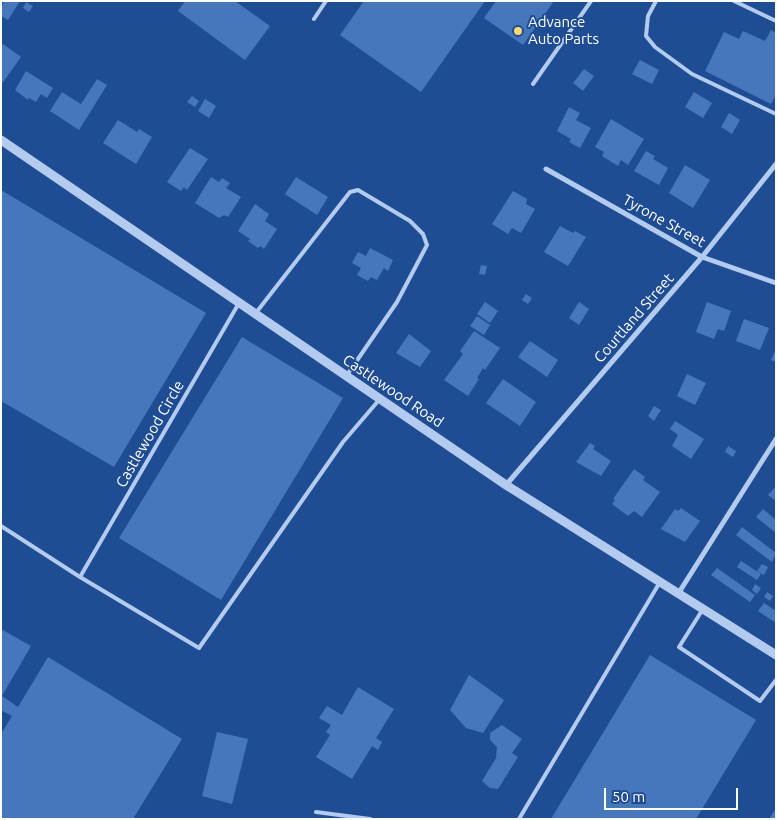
<!DOCTYPE html>
<style>
body{margin:0}
#map{position:relative;width:777px;height:820px;overflow:hidden;background:#1f4d94;font-family:Ubuntu,sans-serif}
canvas{display:block}
.frame{position:absolute;inset:0;border:2px solid #fff;pointer-events:none}
.scale{position:absolute;left:604px;top:788px;width:134px;height:22px;box-sizing:border-box;border:2px solid #fff;border-top:0;padding-left:6px;font-size:15px;line-height:18px;white-space:nowrap;color:#fff;-webkit-text-stroke:4px #1f4d94;paint-order:stroke}
</style>
<div id="map">
<canvas width="777" height="820"></canvas>
<div class="frame"></div>
<div class="scale">50 m</div>
</div>
<script>
const ctx = document.querySelector('canvas').getContext('2d');
ctx.lineJoin = 'round';
function fillPath(path, color) {
  ctx.fillStyle = color;
  ctx.fill(path, 'evenodd');
}
function toPath(rows) {
  const path = new Path2D();
  for (const r of rows) {
    path.moveTo(r[0], r[1]);
    for (let i = 2; i < r.length; i += 2) path.lineTo(r[i], r[i + 1]);
  }
  return path;
}
function strokePath(path, color, width, dash) {
  ctx.strokeStyle = color;
  ctx.lineWidth = width;
  ctx.lineCap = dash ? 'butt' : 'round';
  ctx.setLineDash(dash || []);
  ctx.stroke(path);
}
function write(font, color, halo, rows, align = 'center') {
  ctx.font = font + ' Ubuntu,sans-serif';
  ctx.lineWidth = 4;
  ctx.setLineDash([]);
  ctx.textBaseline = 'middle';
  ctx.strokeStyle = halo;
  ctx.fillStyle = color;
  for (const [text, x, y, turn = 0] of rows) {
    ctx.save();
    ctx.translate(x, y);
    ctx.rotate((+turn || 0) * Math.PI / 180);
    ctx.textAlign = isNaN(turn) ? turn : align;
    if (halo) ctx.strokeText(text, 0, 0);
    ctx.fillText(text, 0, 0);
    ctx.restore();
  }
}
const building = toPath([
 [4,1,20,1,8,20,1,16,1,6],
 [185,1,235,1,270,26,245,60,178,11],
 [364,1,485,1,421,92,340,35],
 [496,1,554,1,523,45,484,18],
 [26,2,33,6,29,12,23,8],
 [771,30,776,33,776,95,771,104,705,71,724,32,739,39,743,31,765,41],
 [3,44,21,57,1,85,1,47],
 [640,60,659,70,652,84,632,74],
 [584,69,594,76,583,91,573,83],
 [26,71,53,88,47,98,41,94,36,102,29,98,28,100,15,90],
 [97,79,107,85,79,130,50,111,62,92,81,104],
 [694,92,712,103,703,118,685,107],
 [192,96,199,101,195,107,187,102],
 [205,99,216,106,209,118,198,111],
 [569,107,580,113,576,120,591,128,580,148,569,142,571,139,557,131],
 [729,113,740,120,732,134,721,127],
 [611,119,644,139,628,165,621,160,618,166,602,156,604,152,595,147],
 [118,120,137,132,139,129,152,137,136,164,103,143],
 [190,148,208,159,187,190,184,187,181,191,167,182],
 [646,151,655,156,653,159,668,168,659,185,634,171],
 [685,165,710,180,693,208,669,193],
 [211,177,219,182,222,178,230,183,226,188,241,197,228,217,224,215,219,218,195,203],
 [296,177,328,197,317,215,285,194],
 [1,190,206,313,114,467,1,401],
 [513,191,527,199,526,204,535,209,521,233,512,228,508,234,492,224],
 [255,204,269,214,265,221,277,229,264,249,260,246,258,248,248,241,250,239,238,231],
 [560,226,573,233,575,231,586,237,568,266,544,252],
 [370,248,393,260,388,271,384,268,377,280,371,277,368,281,357,275,361,268,352,263,358,252,366,256],
 [481,265,487,266,485,275,479,274],
 [526,294,532,298,528,304,522,300],
 [485,302,498,311,490,323,477,314],
 [579,302,589,309,579,325,569,318],
 [707,302,731,311,724,331,718,329,714,339,696,332],
 [477,316,490,325,484,335,470,326],
 [744,319,769,328,760,350,736,341],
 [474,331,500,348,485,370,483,368,477,378,479,379,468,396,444,380,463,354,460,351],
 [409,334,431,351,420,367,396,353],
 [242,337,343,398,221,600,119,538],
 [530,341,558,360,547,377,518,357],
 [776,349,776,362,771,360],
 [687,374,706,383,695,405,677,396],
 [503,379,536,402,520,426,486,403],
 [654,406,661,410,654,421,648,416],
 [675,421,704,439,691,459,672,446,678,435,670,429],
 [590,443,595,446,593,449,611,461,601,476,576,462],
 [728,446,736,451,733,457,725,452],
 [634,469,645,477,643,480,660,492,642,517,634,511,628,516,612,504,615,500,613,499],
 [776,486,776,501,768,495],
 [681,508,700,521,685,542,661,529,675,509,678,511],
 [763,509,776,520,776,533,756,517],
 [742,527,776,553,772,562,736,535],
 [741,561,761,574,757,580,737,567],
 [762,564,768,567,764,575,757,571],
 [717,568,755,595,750,602,711,575],
 [755,584,761,588,757,594,752,590],
 [767,592,773,596,770,601,764,597],
 [764,603,776,611,776,623,758,611],
 [1,629,31,646,2,696,18,707,48,657,182,739,133,819,1,819,1,734,12,716,1,710],
 [650,655,756,720,696,819,551,819],
 [469,675,504,700,483,733,466,728,450,710],
 [358,687,394,709,376,738,382,742,378,750,372,746,352,779,316,757,330,735,326,732,331,725,319,718,327,706,342,715],
 [502,725,522,739,512,753,518,757,498,789,490,788,482,781,496,758,497,747,490,740,490,733],
 [217,732,248,739,232,804,202,796],
 [776,808,776,819,769,819]
]);
const service = toPath([
 [656,1,648,16,646,36,655,47,692,74,776,114],
 [734,1,776,21],
 [314,19,326,1],
 [533,84,591,1],
 [255,314,350,192,358,190,410,221,423,234,427,245,397,302,347,375],
 [1,526,80,577,199,648,343,442,379,400],
 [80,577,239,303],
 [703,609,679,647,760,701,776,680],
 [316,812,370,819],
 [519,819,660,582]
]);
const minor = toPath([
 [546,169,702,257,776,283],
 [506,485,702,257,776,164],
 [678,594,776,439]
]);
const tertiary = toPath([
 [1,140,506,485,776,655]
]);
const markers = [
 [518,31,5,"#fcda72"]
];
const poiNames = [
 ["Advance",528,22],
 ["Auto Parts",528,39]
];
const streetNames = [
 ["Tyrone Street",664,221,29],
 ["Courtland Street",634,318,-49],
 ["Castlewood Road",393,391,34],
 ["Castlewood Circle",150,434,-60]
];
fillPath(building, '#4777bb');
strokePath(service, '#b2cbee', 4);
strokePath(minor, '#b2cbee', 5);
strokePath(tertiary, '#b2cbee', 9);
for (const [x, y, r, color] of markers) {
  const dot = new Path2D();
  dot.arc(x, y, r, 0, 2 * Math.PI);
  ctx.fillStyle = color;
  ctx.fill(dot);
  strokePath(dot, '#1f4d94', 2);
}
write('15px', '#fff', '#1f4d94', poiNames, 'left');
write('15px', '#fff', '#1f4d94', streetNames);
</script>
